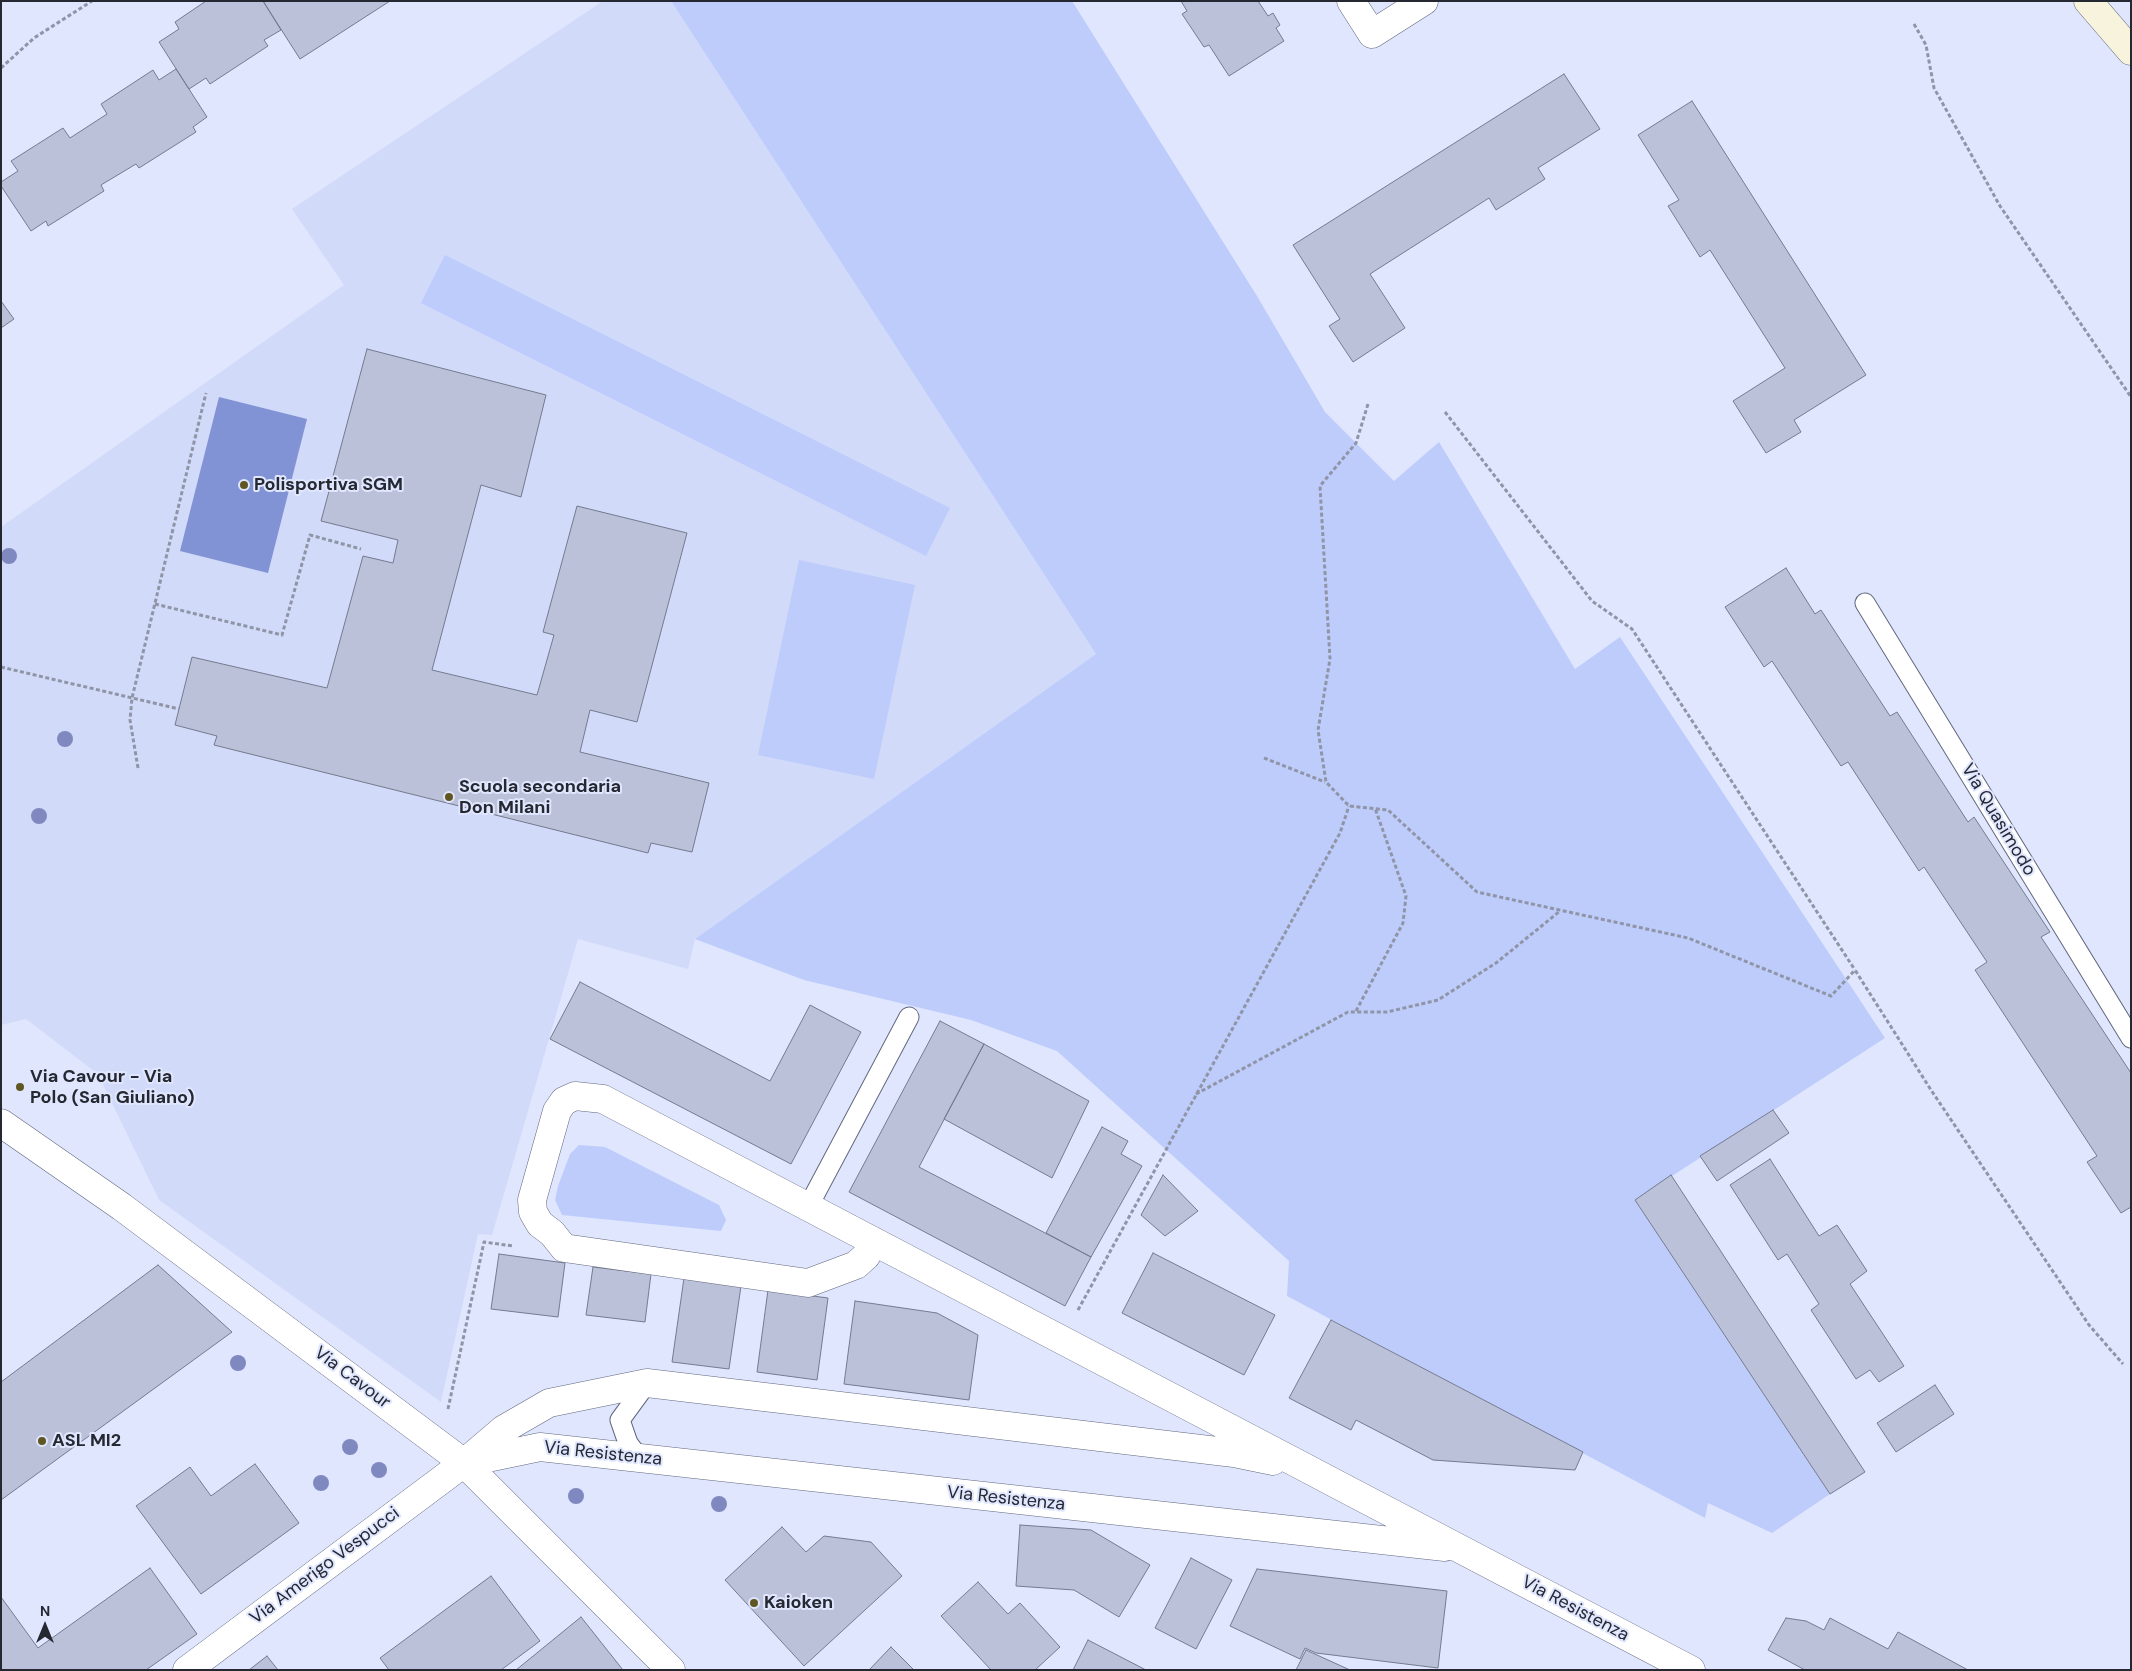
<!DOCTYPE html>
<style>
body{margin:0}
#map{position:relative;width:2132px;height:1671px;overflow:hidden;background:#dfe6fe;font-family:"DM Sans",sans-serif}
canvas{display:block}
.frame{position:absolute;inset:0;border:2px solid #252831;pointer-events:none}
.north{position:absolute;left:20px;top:1601px;width:50px;height:50px;-webkit-text-stroke:4px #dfe6fe;paint-order:stroke;rotate:0deg;font-size:14px;font-weight:700;line-height:20px;text-align:center;color:#252831}
.north::after{content:'';display:block;margin:auto;width:18px;height:22px;background:#252831;clip-path:polygon(50% 0,100% 100%,50% 72%,0 100%)}
</style>
<div id="map">
<canvas width="2132" height="1671"></canvas>
<div class="frame"></div>
<div class="north">N</div>
</div>
<script>
const ctx = document.querySelector('canvas').getContext('2d');
ctx.lineJoin = 'round';
function fillPath(path, color) {
  ctx.fillStyle = color;
  ctx.fill(path, 'evenodd');
}
function toPath(rows) {
  const path = new Path2D();
  for (const r of rows) {
    path.moveTo(r[0], r[1]);
    for (let i = 2; i < r.length; i += 2) path.lineTo(r[i], r[i + 1]);
  }
  return path;
}
function strokePath(path, color, width, dash) {
  ctx.strokeStyle = color;
  ctx.lineWidth = width;
  ctx.lineCap = dash ? 'butt' : 'round';
  ctx.setLineDash(dash || []);
  ctx.stroke(path);
}
function write(font, color, halo, rows, align = 'center') {
  ctx.font = font + ' "DM Sans",sans-serif';
  ctx.lineWidth = 4;
  ctx.setLineDash([]);
  ctx.textBaseline = 'middle';
  ctx.strokeStyle = halo;
  ctx.fillStyle = color;
  for (const [text, x, y, turn = 0] of rows) {
    ctx.save();
    ctx.translate(x, y);
    ctx.rotate((+turn || 0) * Math.PI / 180);
    ctx.textAlign = isNaN(turn) ? turn : align;
    if (halo) ctx.strokeText(text, 0, 0);
    ctx.fillText(text, 0, 0);
    ctx.restore();
  }
}
const built = toPath([
 [603,1,671,1,1096,654,695,939,688,969,578,939,492,1235,478,1234,441,1402,159,1200,98,1074,26,1019,1,1025,1,527,344,285,292,209]
]);
const green = toPath([
 [671,1,1072,1,1257,296,1325,412,1394,481,1439,442,1575,669,1620,637,1885,1038,1635,1200,1830,1494,1772,1533,1708,1503,1705,1518,1287,1296,1289,1261,1057,1051,971,1020,804,980,695,939,1096,654],
 [445,255,950,508,926,556,421,303],
 [799,560,915,585,874,779,758,755],
 [579,1145,605,1147,719,1205,726,1220,721,1231,562,1215,555,1200,558,1186,570,1154]
]);
const water = toPath([
 [219,397,307,419,268,573,180,551]
]);
const building = toPath([
 [206,1,263,1,281,30,264,40,268,46,210,84,206,78,189,89,159,42,179,29,175,22,206,1],
 [263,1,390,1,300,59,263,1],
 [1181,1,1258,1,1268,16,1273,13,1280,25,1276,28,1284,41,1229,76,1209,45,1204,47,1182,14,1187,11,1181,1],
 [176,69,207,117,193,127,196,132,139,168,136,164,101,185,104,191,48,226,46,221,31,231,1,186,1,182,18,171,11,161,63,128,70,138,107,114,101,104,153,70,159,80,176,69],
 [1564,74,1600,129,1538,168,1545,179,1496,210,1489,198,1370,274,1405,328,1353,362,1329,326,1340,319,1293,245,1564,74],
 [1692,101,1866,375,1794,420,1801,432,1766,453,1733,401,1785,368,1710,250,1700,257,1668,206,1679,200,1638,135,1692,101],
 [1,301,14,319,1,328,1,301],
 [367,349,546,395,521,497,481,485,432,670,537,695,554,635,543,632,577,506,687,533,637,722,590,710,580,752,709,783,692,852,651,843,648,853,214,745,217,736,175,725,192,657,327,688,363,556,393,563,398,540,321,521,367,349],
 [1786,568,1815,614,1821,610,1890,716,1897,712,1968,822,1974,817,2050,932,2041,937,2131,1073,2131,1207,2121,1213,2087,1162,2097,1156,1975,970,1987,962,1924,867,1919,871,1848,762,1841,766,1772,661,1764,667,1725,607,1786,568],
 [580,982,770,1081,810,1005,861,1032,791,1164,550,1039,580,982],
 [940,1021,984,1044,919,1167,1091,1257,1065,1306,849,1192,940,1021],
 [984,1044,1089,1101,1052,1178,944,1119,984,1044],
 [1773,1110,1789,1133,1717,1181,1700,1156,1773,1110],
 [1102,1127,1128,1141,1121,1154,1142,1166,1091,1257,1046,1233,1102,1127],
 [1770,1159,1819,1236,1837,1225,1867,1271,1850,1284,1904,1366,1879,1382,1870,1370,1856,1379,1811,1310,1819,1304,1787,1254,1778,1260,1730,1185,1770,1159],
 [1163,1175,1198,1211,1165,1236,1141,1215,1163,1175],
 [1671,1175,1865,1472,1830,1494,1635,1200,1671,1175],
 [1153,1253,1275,1315,1244,1375,1122,1313,1153,1253],
 [499,1254,565,1263,558,1317,491,1309,499,1254],
 [158,1265,232,1332,1,1500,1,1382,158,1265],
 [593,1267,651,1274,645,1322,586,1315,593,1267],
 [684,1278,741,1286,729,1369,672,1362,684,1278],
 [768,1290,828,1298,817,1380,757,1372,768,1290],
 [855,1301,937,1313,978,1335,969,1400,844,1384,855,1301],
 [1331,1320,1583,1452,1575,1470,1433,1460,1356,1420,1351,1430,1289,1398,1331,1320],
 [1935,1385,1954,1414,1896,1452,1877,1423,1935,1385],
 [255,1464,299,1523,201,1594,136,1506,190,1467,211,1496,255,1464],
 [1020,1525,1091,1530,1150,1565,1119,1617,1074,1590,1016,1586,1020,1525],
 [782,1527,806,1552,824,1536,871,1542,902,1576,804,1666,725,1580,782,1527],
 [1191,1558,1232,1580,1196,1649,1155,1628,1191,1558],
 [150,1568,197,1634,146,1670,1,1670,1,1597,38,1648,150,1568],
 [1257,1569,1447,1591,1438,1668,1316,1653,1305,1648,1300,1659,1230,1626,1257,1569],
 [491,1576,540,1641,501,1670,389,1670,380,1658,491,1576],
 [978,1582,1008,1614,1020,1603,1060,1647,1035,1670,991,1670,941,1616,978,1582],
 [581,1617,623,1670,516,1670,581,1617],
 [1786,1618,1806,1621,1824,1630,1830,1618,1888,1649,1898,1632,1968,1670,1805,1670,1768,1650,1786,1618],
 [1088,1640,1146,1670,1073,1670,1088,1640],
 [891,1647,914,1670,869,1670,891,1647],
 [1306,1650,1350,1670,1296,1670,1306,1650],
 [267,1656,278,1670,249,1670,267,1656]
]);
const path = toPath([
 [1914,24,1926,45,1934,88,2000,206,2131,397],
 [1,68,34,38,92,1],
 [1368,404,1356,443,1320,486,1330,659,1318,730,1326,782,1349,806,1388,810,1477,892,1688,938,1831,996,1855,970,1931,1090,2089,1325,2123,1364],
 [1445,412,1592,601,1632,629,1855,970],
 [155,604,282,635,310,535,361,549],
 [1,667,179,709],
 [1264,758,1325,782],
 [138,768,130,720,132,698,206,393],
 [1356,1011,1403,923,1406,896,1375,808],
 [1196,1094,1348,1012,1387,1012,1438,1000,1496,963,1560,911],
 [1078,1310,1340,833,1349,806],
 [448,1409,484,1242,513,1246]
]);
const lane = toPath([
 [1865,603,2131,1038],
 [808,1207,909,1017],
 [639,1458,628,1443,620,1420,647,1383]
]);
const street = toPath([
 [1351,1,1372,34,1424,1],
 [1,1123,122,1207,464,1463,671,1670],
 [873,1241,866,1256,856,1265,808,1283,564,1248,552,1233,540,1224,533,1212,532,1200,557,1111,564,1101,575,1096,603,1099,873,1241,1062,1340,1306,1468,1342,1487,1691,1670],
 [468,1462,540,1447,1445,1547],
 [187,1670,464,1463,504,1429,549,1403,647,1383,1234,1453,1273,1461]
]);
const secondary = toPath([
 [2088,1,2131,51]
]);
const trees = [
 [9,556],
 [65,739],
 [39,816],
 [238,1363],
 [350,1447],
 [379,1470],
 [321,1483],
 [576,1496],
 [719,1504]
];
const markers = [
 [244,485,5,"#605622"],
 [449,797,5,"#605622"],
 [20,1087,5,"#605622"],
 [42,1441,5,"#605622"],
 [754,1603,5,"#605622"]
];
const poiNames = [
 ["Polisportiva SGM",254,485],
 ["Scuola secondaria",459,787],
 ["Don Milani",459,808],
 ["Via Cavour - Via",30,1077],
 ["Polo (San Giuliano)",30,1098],
 ["ASL MI2",52,1441],
 ["Kaioken",764,1603]
];
const streetNames = [
 ["Via Quasimodo",1998,820,59],
 ["Via Cavour",352,1378,37],
 ["Via Resistenza",603,1454,6],
 ["Via Resistenza",1006,1499,6],
 ["Via Amerigo Vespucci",325,1566,-37],
 ["Via Resistenza",1575,1609,28]
];
fillPath(built, '#d1daf9');
fillPath(green, '#beccfc');
fillPath(water, '#8192d5');
fillPath(building, '#bac1d8');
strokePath(building, '#747b90', 1);
strokePath(lane, '#62687d', 21);
strokePath(street, '#62687d', 29);
strokePath(secondary, '#62687d', 29);
strokePath(path, '#8f95a6', 3, [4, 2.5]);
strokePath(lane, '#fff', 19);
strokePath(street, '#fff', 28);
strokePath(secondary, '#f7f3dd', 28);
ctx.fillStyle = '#7f89c0';
for (const [x, y] of trees) {
  ctx.beginPath();
  ctx.arc(x, y, 8, 0, 2 * Math.PI);
  ctx.fill();
}
for (const [x, y, r, color] of markers) {
  const dot = new Path2D();
  dot.arc(x, y, r, 0, 2 * Math.PI);
  ctx.fillStyle = color;
  ctx.fill(dot);
  strokePath(dot, '#dfe6fe', 2);
}
write('bold 18px', '#252831', '#dfe6fe', poiNames, 'left');
write('18px', '#252831', '#dfe6fe', streetNames);
</script>
